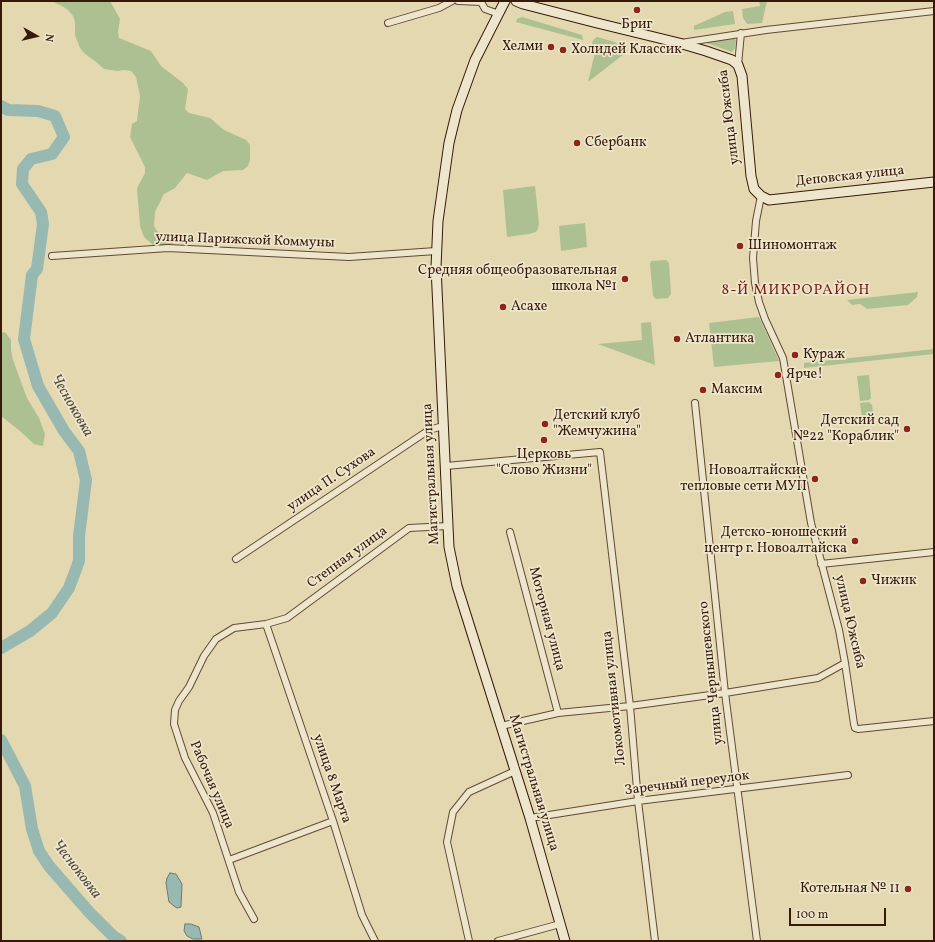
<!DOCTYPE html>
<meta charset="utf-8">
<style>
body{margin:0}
#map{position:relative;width:935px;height:942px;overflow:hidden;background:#e4d8b0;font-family:Vollkorn,serif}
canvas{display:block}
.frame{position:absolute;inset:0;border:2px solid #37190a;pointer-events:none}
.north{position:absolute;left:16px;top:16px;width:40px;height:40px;-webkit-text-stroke:3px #ede6cc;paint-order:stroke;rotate:98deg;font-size:11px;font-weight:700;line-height:16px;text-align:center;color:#37190a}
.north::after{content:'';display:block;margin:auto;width:14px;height:18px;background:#37190a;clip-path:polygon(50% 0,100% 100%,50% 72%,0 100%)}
.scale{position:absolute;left:789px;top:908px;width:97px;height:18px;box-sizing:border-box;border:2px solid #37190a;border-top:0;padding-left:5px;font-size:12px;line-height:14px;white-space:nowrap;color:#37190a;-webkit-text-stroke:3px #ede6cc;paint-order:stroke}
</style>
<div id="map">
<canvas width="935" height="942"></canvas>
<div class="frame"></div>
<div class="north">N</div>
<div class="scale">100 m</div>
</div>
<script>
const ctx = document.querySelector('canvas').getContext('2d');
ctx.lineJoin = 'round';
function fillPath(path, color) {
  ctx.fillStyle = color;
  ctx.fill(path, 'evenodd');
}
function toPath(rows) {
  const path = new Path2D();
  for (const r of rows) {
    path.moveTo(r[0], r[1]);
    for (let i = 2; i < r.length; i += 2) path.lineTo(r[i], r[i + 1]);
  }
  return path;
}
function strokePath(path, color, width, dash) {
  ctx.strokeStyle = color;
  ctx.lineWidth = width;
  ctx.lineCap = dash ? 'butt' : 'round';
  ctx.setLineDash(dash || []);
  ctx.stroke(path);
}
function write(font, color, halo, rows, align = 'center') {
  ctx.font = font + ' Vollkorn,serif';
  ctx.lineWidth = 3.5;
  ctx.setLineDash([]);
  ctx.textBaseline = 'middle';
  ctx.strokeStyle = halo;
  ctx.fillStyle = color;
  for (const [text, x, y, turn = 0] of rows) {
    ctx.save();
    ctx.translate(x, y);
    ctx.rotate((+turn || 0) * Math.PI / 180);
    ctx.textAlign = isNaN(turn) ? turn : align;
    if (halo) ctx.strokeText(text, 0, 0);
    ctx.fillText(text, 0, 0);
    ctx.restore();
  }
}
const green = toPath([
 [51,1,110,1,120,19,118,32,119,38,151,51,161,66,183,83,188,89,185,109,189,113,210,118,224,130,246,140,250,145,250,160,248,166,243,170,223,171,207,180,187,173,175,188,164,194,155,212,154,226,157,231,174,241,172,247,153,245,144,237,140,226,137,188,145,173,145,167,130,137,132,124,137,121,140,96,136,77,131,71,124,70,118,71,104,69,95,61,85,54,80,48,75,35,75,22,73,16,68,10,62,6],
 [759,1,767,1,762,23,747,24,743,18,742,9,760,6],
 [733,11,735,24,694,30,694,26,725,12],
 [522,17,582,35,583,40,516,22,517,19],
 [597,37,615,42,628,51,588,82,596,48,591,47,593,40],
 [734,38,736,41,735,48,732,52,704,42],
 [535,186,539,223,538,229,536,232,529,234,507,237,503,190],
 [585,223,587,247,561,251,559,226],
 [666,260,669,263,671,294,668,298,656,299,653,296,650,264,651,261],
 [918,292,917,297,908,305,867,309,860,304,852,305,847,300],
 [759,317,779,361,714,367,709,323],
 [651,322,655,365,598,344,642,340,641,323],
 [5,332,11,340,11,350,13,360,27,398,39,418,45,434,43,446,34,444,20,431,1,416,1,333],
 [934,349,934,354,804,368,804,363],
 [869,375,871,398,869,400,860,401,857,376],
 [869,402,872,405,874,420,872,425,863,426,860,403]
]);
const water = toPath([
 [170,873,176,874,182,884,181,907,177,908,174,906,169,902,166,883,167,878,170,873],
 [185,924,191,924,199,927,202,939,193,939,187,936,184,931,185,924]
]);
const river = toPath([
 [1,106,8,110,38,111,55,116,64,137,52,154,31,159,23,169,22,184,41,212,43,224,37,269,32,275,24,339,38,386,64,431,79,451,86,480,79,536,79,561,69,588,52,613,30,631,1,648],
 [1,740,25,786,32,829,39,851,49,866,89,912,113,936,121,941]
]);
const street = toPath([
 [458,1,481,2,485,9,499,14],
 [388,23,439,8,452,1],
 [681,43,766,30,934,11],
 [738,65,741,33],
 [761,196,756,221,753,258,755,283,759,302,765,319,783,358,811,523,839,630,845,663,854,724,855,728,858,729,934,721],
 [52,256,168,248,349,257,436,251],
 [695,403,725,693,757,941],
 [446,466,600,452,630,706,638,801,655,941],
 [510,532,558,713],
 [236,559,429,430,443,426],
 [821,564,934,552],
 [266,624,333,821,362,915,375,941],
 [501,726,558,713,630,706,725,693,818,678,845,663],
 [530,818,638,801,848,775],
 [229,860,333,821],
 [254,919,239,892,213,813,185,758,174,724,175,710,179,701,189,687,204,656,216,639,234,628,266,624,287,618,409,528,448,526],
 [469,941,447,842,453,812,469,792,515,771],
 [498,941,560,924]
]);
const secondary = toPath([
 [505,1,475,60,457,110,449,143,438,221,436,267,448,526,449,547,457,586,530,818,565,941],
 [516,1,523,4,593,22,679,43,706,51,732,60,738,65,742,76,751,176,754,189,761,196,769,200,934,182]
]);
const markers = [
 [637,10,4,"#8f2418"],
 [551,47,4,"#8f2418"],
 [563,50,4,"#8f2418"],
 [577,143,4,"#8f2418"],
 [740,246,4,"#8f2418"],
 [625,279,4,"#8f2418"],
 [503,307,4,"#8f2418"],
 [677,339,4,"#8f2418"],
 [795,355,4,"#8f2418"],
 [778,375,4,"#8f2418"],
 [703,390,4,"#8f2418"],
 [545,424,4,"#8f2418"],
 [907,429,4,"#8f2418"],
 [544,440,4,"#8f2418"],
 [815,479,4,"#8f2418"],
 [855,541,4,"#8f2418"],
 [863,581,4,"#8f2418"],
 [908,889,4,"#8f2418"]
];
const poiNames = [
 ["Бриг",637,25,"center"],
 ["Хелми",543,47,"right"],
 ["Холидей Классик",571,50],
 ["Сбербанк",585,143],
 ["Шиномонтаж",748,246],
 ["Средняя общеобразовательная",617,271,"right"],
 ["школа №1",617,287,"right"],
 ["Асахе",511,307],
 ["Атлантика",685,339],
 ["Кураж",803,355],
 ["Ярче!",786,375],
 ["Максим",711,390],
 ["Детский клуб",553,416],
 ["\"Жемчужина\"",553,432],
 ["Детский сад",899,421,"right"],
 ["№22 \"Кораблик\"",899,437,"right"],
 ["Церковь",544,455,"center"],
 ["\"Слово Жизни\"",544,471,"center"],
 ["Новоалтайские",807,471,"right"],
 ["тепловые сети МУП",807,487,"right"],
 ["Детско-юношеский",847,533,"right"],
 ["центр г. Новоалтайска",847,549,"right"],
 ["Чижик",871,581],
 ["Котельная № 11",900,889,"right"]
];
const streetNames = [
 ["улица Южсиба",730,117,-97],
 ["Деповская улица",850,177,-6],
 ["улица Парижской Коммуны",245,241,2],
 ["Магистральная улица",432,474,-93],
 ["улица П. Сухова",332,480,-34],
 ["Степная улица",348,558,-36],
 ["Моторная улица",546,619,75],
 ["улица Южсиба",849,622,77],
 ["улица Чернышевского",712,673,-96],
 ["Локомотивная улица",615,698,-96],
 ["улица 8 Марта",331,779,71],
 ["Магистральная улица",533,783,73],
 ["Заречный переулок",687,784,-7],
 ["Рабочая улица",211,785,67]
];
const neighbourhoodNames = [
 ["8-Й МИКРОРАЙОН",796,291]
];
const waterNames = [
 ["Чесноковка",71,406,60],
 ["Чесноковка",76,870,52]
];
fillPath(green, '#adc091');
fillPath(water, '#97b9b2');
strokePath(water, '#71796f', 1);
strokePath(river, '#97b9b2', 12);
strokePath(street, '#624934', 8);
strokePath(secondary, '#37190a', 11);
strokePath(street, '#ede6cc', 6);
strokePath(secondary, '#ede6cc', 9);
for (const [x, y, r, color] of markers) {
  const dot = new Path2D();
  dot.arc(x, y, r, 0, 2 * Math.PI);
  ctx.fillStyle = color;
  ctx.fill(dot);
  strokePath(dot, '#ede6cc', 1.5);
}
write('14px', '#37190a', '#ede6cc', poiNames, 'left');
write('14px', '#37190a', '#ede6cc', streetNames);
ctx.letterSpacing = '1px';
write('15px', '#7a1f14', '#ede6cc', neighbourhoodNames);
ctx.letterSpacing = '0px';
write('italic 15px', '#54493c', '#ede6cc', waterNames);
</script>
